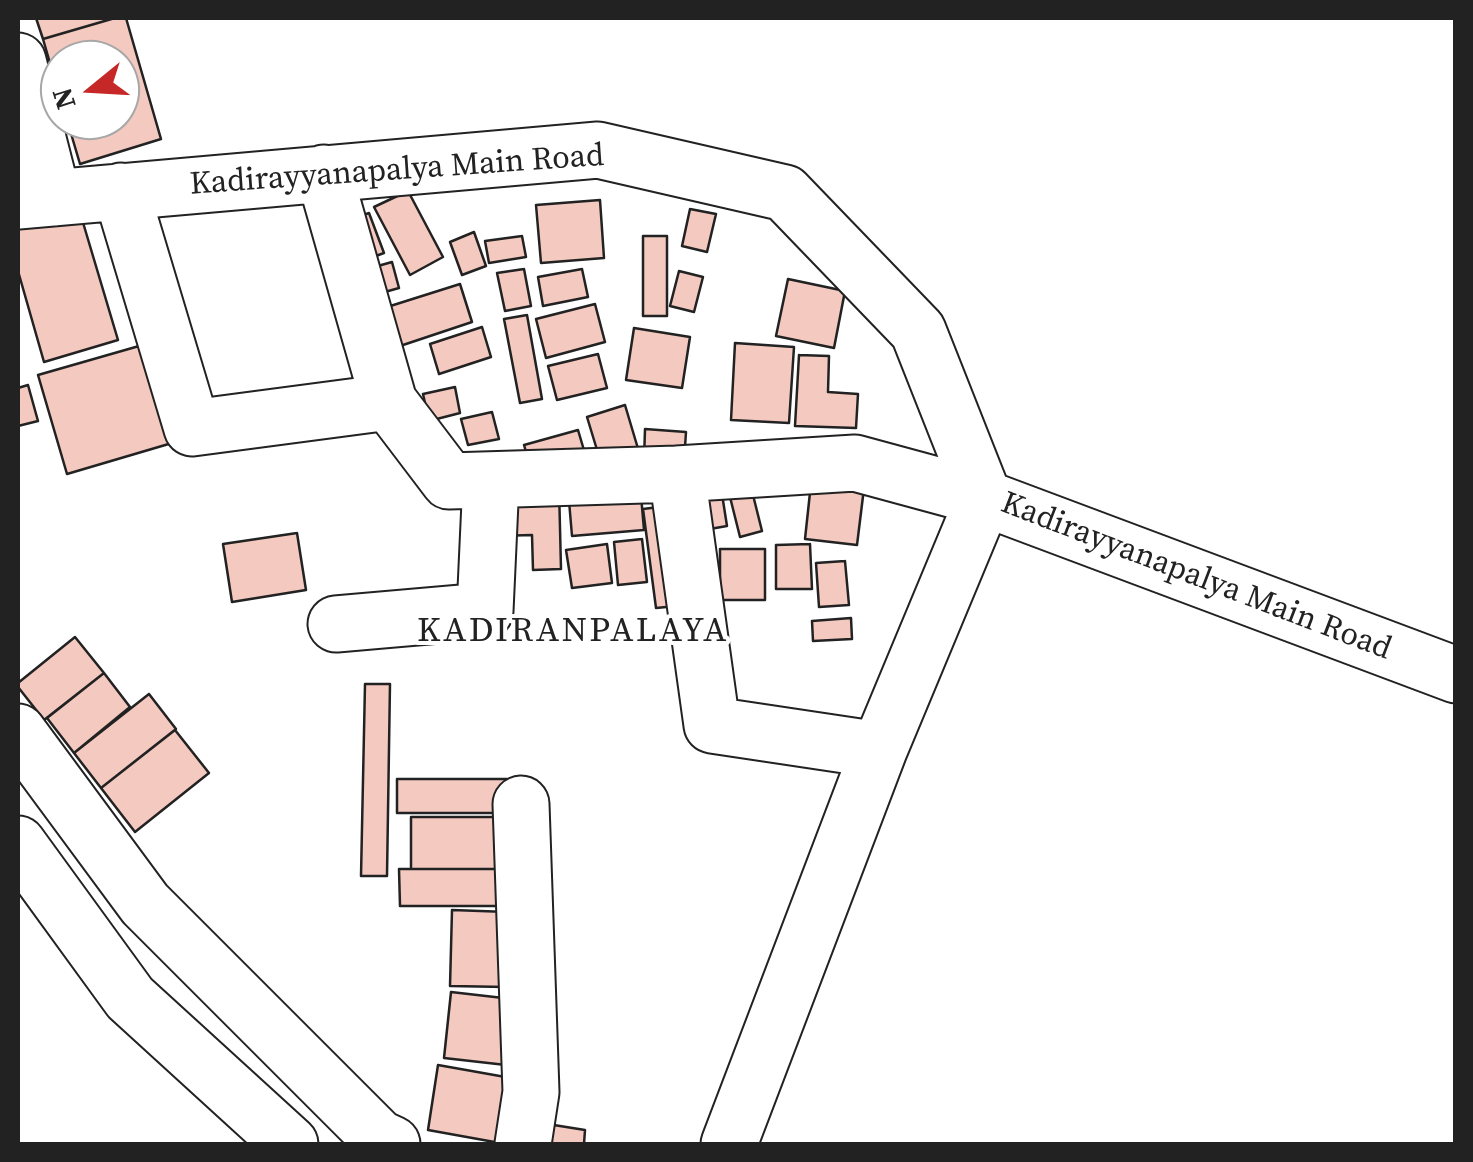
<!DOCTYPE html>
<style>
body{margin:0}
#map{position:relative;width:1473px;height:1162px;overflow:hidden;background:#fff;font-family:"Source Serif 4",serif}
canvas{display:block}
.frame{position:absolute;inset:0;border:20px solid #222;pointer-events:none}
.north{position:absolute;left:40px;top:40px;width:100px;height:100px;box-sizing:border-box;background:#fff;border:2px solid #a7a7a7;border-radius:50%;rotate:252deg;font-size:28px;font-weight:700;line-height:40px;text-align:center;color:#222}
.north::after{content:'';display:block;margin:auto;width:35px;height:45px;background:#c62828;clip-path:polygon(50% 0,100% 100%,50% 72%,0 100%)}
</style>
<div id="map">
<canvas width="1473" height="1162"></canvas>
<div class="frame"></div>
<div class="north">N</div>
</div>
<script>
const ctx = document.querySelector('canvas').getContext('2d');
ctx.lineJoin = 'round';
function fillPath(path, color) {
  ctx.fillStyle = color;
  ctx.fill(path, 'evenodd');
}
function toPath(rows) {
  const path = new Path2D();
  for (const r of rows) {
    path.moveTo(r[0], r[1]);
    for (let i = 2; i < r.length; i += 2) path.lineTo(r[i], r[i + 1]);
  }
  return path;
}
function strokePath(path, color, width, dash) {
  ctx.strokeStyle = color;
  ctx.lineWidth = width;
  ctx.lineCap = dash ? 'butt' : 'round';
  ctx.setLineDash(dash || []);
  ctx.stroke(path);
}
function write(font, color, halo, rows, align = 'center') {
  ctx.font = font + ' "Source Serif 4",serif';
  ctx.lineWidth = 8;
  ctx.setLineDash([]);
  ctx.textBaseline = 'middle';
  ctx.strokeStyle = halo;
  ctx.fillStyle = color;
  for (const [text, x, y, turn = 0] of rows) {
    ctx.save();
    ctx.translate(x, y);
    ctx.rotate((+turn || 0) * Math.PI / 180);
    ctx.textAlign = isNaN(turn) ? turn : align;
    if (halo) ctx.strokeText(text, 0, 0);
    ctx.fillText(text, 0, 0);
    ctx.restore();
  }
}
const building = toPath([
 [36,18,115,18,43,39,36,18],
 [115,18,126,18,161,139,80,164,67,120,120,120,120,60,60,60,60,98,43,39,115,18],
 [408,191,443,257,410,275,374,207,408,191],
 [76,199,118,340,44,362,18,271,18,216,76,199],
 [600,200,604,258,541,263,536,205,600,200],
 [690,209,716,214,707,252,682,246,690,209],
 [369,213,384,253,362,261,347,221,369,213],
 [474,232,486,266,462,275,450,242,474,232],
 [522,236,526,257,489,263,485,241,522,236],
 [643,236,667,236,667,316,643,316,643,236],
 [392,262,399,288,367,297,360,271,392,262],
 [524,269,531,306,505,311,497,273,524,269],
 [582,269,588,297,543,306,538,277,582,269],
 [679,271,703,277,694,312,670,306,679,271],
 [788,279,845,291,834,348,776,336,788,279],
 [460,284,472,322,397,347,384,308,460,284],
 [595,304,605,342,546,358,536,319,595,304],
 [527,315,542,399,520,403,504,319,527,315],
 [482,327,491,357,439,374,430,344,482,327],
 [634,328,690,337,682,388,626,380,634,328],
 [160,340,189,438,67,474,38,375,160,340],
 [735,343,794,347,789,423,731,420,735,343],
 [598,354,607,388,557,400,548,366,598,354],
 [799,355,829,356,828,392,858,394,856,428,795,426,799,355],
 [28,385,38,421,18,426,18,388,28,385],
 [455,387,460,413,429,421,423,394,455,387],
 [625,405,639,452,601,463,587,417,625,405],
 [492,412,499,439,468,445,461,419,492,412],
 [645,429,686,432,684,462,644,460,645,429],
 [578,430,586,457,532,472,524,445,578,430],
 [812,474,865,480,857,545,805,539,812,474],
 [719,475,727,526,704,530,696,478,719,475],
 [750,483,762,531,740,537,728,489,750,483],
 [640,484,644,530,572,536,568,489,640,484],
 [559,487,561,569,533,570,532,535,497,536,495,488,559,487],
 [675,505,687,605,656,608,643,509,675,505],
 [297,533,306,590,232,602,223,544,297,533],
 [642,539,647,582,618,585,614,542,642,539],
 [607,544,612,583,572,588,566,550,607,544],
 [810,544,812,589,776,589,776,545,810,544],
 [720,549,765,549,765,600,720,600,720,549],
 [845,561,849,605,819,607,816,563,845,561],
 [851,618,852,639,813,641,812,621,851,618],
 [75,637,104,673,44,720,18,687,18,683,75,637],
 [104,673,130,707,74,753,47,718,104,673],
 [365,684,390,684,387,876,361,876,365,684],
 [149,694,176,729,101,788,74,753,149,694],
 [175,730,209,773,135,832,101,788,175,730],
 [397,779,507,779,507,813,397,813,397,779],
 [411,817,505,817,504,869,411,869,411,817],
 [399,869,504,869,504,906,400,906,399,869],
 [452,910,508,912,506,987,450,986,452,910],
 [451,992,512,999,506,1065,444,1058,451,992],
 [438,1065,511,1078,500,1143,428,1130,438,1065],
 [535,1122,585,1130,584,1144,533,1144,535,1122]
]);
const minor = toPath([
 [18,61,53,198],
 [324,173,389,402,449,481,677,474,712,725,879,750],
 [121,191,192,428,389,402],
 [18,201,598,150,785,193,918,331,984,498,1456,675],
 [677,474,855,463,984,498,879,750,729,1144],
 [336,624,485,611,491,480],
 [18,732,145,904,379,1138,392,1144],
 [521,804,531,1092,523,1144],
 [18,844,130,998,290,1144]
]);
const streetNames = [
 ["Kadirayyanapalya Main Road",397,171,-4],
 ["Kadirayyanapalya Main Road",1196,577,21]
];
const neighbourhoodNames = [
 ["KADIRANPALAYA",573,632]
];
fillPath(building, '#f3c9c0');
strokePath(building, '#222', 2.5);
strokePath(minor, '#222', 59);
strokePath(minor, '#fff', 55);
write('32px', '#222', '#fff', streetNames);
ctx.letterSpacing = '2.5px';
write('35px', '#222', '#fff', neighbourhoodNames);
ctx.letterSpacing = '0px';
</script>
